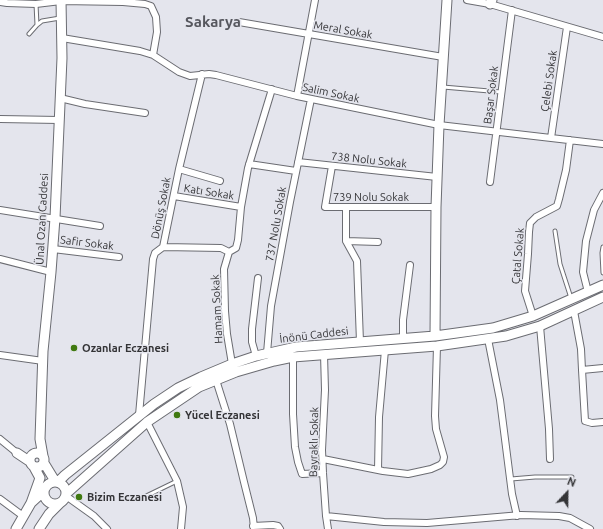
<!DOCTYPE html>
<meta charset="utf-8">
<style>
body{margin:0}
#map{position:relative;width:603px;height:529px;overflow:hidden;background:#e4e5ed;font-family:Ubuntu,sans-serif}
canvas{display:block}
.north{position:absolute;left:547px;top:473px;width:40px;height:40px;-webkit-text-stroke:3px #e4e5ed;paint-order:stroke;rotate:22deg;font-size:11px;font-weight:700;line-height:16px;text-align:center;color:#343437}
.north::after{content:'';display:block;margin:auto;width:14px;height:18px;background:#343437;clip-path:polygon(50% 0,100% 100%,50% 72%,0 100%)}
</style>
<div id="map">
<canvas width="603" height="529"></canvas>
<div class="north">N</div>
</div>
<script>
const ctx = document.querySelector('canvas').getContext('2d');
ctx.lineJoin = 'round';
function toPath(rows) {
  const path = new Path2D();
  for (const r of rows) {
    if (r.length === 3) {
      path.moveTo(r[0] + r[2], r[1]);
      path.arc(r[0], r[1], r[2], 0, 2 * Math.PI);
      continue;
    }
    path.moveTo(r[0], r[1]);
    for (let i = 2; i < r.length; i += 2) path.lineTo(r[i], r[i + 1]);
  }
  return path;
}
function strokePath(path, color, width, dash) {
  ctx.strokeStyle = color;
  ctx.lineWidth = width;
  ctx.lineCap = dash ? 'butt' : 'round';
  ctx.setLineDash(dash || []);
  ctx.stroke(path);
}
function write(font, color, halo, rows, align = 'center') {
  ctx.font = font + ' Ubuntu,sans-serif';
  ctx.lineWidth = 3;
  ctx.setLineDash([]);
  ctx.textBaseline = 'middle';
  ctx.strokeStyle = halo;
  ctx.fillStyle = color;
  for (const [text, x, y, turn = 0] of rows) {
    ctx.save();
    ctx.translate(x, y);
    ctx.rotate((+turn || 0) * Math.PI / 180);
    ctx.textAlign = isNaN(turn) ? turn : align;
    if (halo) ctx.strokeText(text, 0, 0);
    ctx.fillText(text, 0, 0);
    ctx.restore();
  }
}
const lane = toPath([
 [36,4,37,25],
 [29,34,37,25,42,21,60,18],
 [443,87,501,92],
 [555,231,560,264,571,298],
 [603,247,602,253,603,273],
 [511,479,535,477,572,477],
 [132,498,140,499,177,481]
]);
const street = toPath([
 [467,0,490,4,603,37],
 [0,2,7,3,36,4,61,1,123,2,145,4,151,6,156,17,157,32,153,55],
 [239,22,443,57],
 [62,38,140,51,153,55,179,72,190,76,209,74,216,75,297,96,439,125,603,144],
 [297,96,315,0],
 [60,98,85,104,145,113],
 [0,119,59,120],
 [551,138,567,27],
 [298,162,437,177],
 [249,164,296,171],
 [332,166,325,207,436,207],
 [179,169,220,181],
 [490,182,512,10],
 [174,196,241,207],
 [346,207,346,241,357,261,360,342],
 [0,210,100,226],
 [346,241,378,242],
 [163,247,221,248,229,252],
 [53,249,119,257],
 [229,252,236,248,238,240,241,207,248,168,272,89],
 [229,252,224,269,225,311,227,334,232,364],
 [0,259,51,272],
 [588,292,583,272,586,241,594,210,603,193],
 [574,311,581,349,582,370],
 [533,316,525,291,528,254,529,232,530,223,536,217,557,206,559,199,566,170,570,140],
 [540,326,549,429,550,459],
 [403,339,403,320,410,265],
 [488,339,500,400,512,494,517,516],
 [267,353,271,306,290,202,311,99],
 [324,354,325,390,322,450,323,473,326,516,328,529],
 [0,355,43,361],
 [256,356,252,342,252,329,258,278],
 [293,357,293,414,295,447,298,462,302,474,323,473],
 [603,368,582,370,585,421,592,423,603,422],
 [216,380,230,424,244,482,253,518,254,529],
 [139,415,153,259,155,253,163,247,179,169,202,74],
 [147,422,177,481,183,507,181,529],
 [0,439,17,453],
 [323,459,383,471,408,474,431,469,440,465,443,462,444,457,436,429,435,416,437,346],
 [378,470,379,417,385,350],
 [66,496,94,516,107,529],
 [0,499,23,516],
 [326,516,384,522,427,523,521,515,559,516,570,518,590,529],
 [253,526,273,525,278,526,280,529]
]);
const secondary = toPath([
 [490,4,492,0],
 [435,336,436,207,439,125,447,0],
 [37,460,7],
 [17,453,29,461],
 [43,456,40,439,43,351,51,272,55,218,62,58,61,0],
 [44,463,55,481],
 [55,493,11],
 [58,482,65,475,154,404,178,388,201,377,232,364,256,356,296,347,435,336,493,328,533,316,603,285],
 [67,493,147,422,199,387,236,372,274,361,293,357,437,346,506,336,540,326,603,297],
 [31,503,40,478,34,467],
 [16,529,31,503,44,491],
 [39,529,49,514,60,503]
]);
const markers = [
 [74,348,4,"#407910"],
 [177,415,4,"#407910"],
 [79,497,4,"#407910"]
];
const streetNames = [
 ["Meral Sokak",343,30,10],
 ["Çelebi Sokak",549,81,-82],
 ["Salim Sokak",331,93,12],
 ["Başar Sokak",491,95,-83],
 ["738 Nolu Sokak",369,160,6],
 ["Katı Sokak",209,192,9],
 ["739 Nolu Sokak",371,197],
 ["Dönüş Sokak",161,208,-79],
 ["Ünal Ozan Caddesi",42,219,-87],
 ["737 Nolu Sokak",276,224,-80],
 ["Safir Sokak",87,243,7],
 ["Çatal Sokak",518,256,-85],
 ["Hamam Sokak",217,309,-93],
 ["İnönü Caddesi",314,335,-7],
 ["Bayraklı Sokak",314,442,-89]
];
const poiNames = [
 ["Ozanlar Eczanesi",82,348],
 ["Yücel Eczanesi",185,415],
 ["Bizim Eczanesi",87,497]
];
const districtNames = [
 ["Sakarya",213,22]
];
strokePath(lane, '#6b6c72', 5);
strokePath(street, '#6b6c72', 8);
strokePath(secondary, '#6b6c72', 11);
strokePath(lane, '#fff', 3);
strokePath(street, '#fff', 6);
strokePath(secondary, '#fff', 9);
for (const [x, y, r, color] of markers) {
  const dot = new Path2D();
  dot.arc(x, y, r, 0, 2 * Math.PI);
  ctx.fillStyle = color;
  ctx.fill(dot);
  strokePath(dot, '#e4e5ed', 1.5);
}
write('11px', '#343437', '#e4e5ed', streetNames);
write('bold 11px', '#343437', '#e4e5ed', poiNames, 'left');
write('bold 15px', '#56575e', '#e4e5ed', districtNames);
</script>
